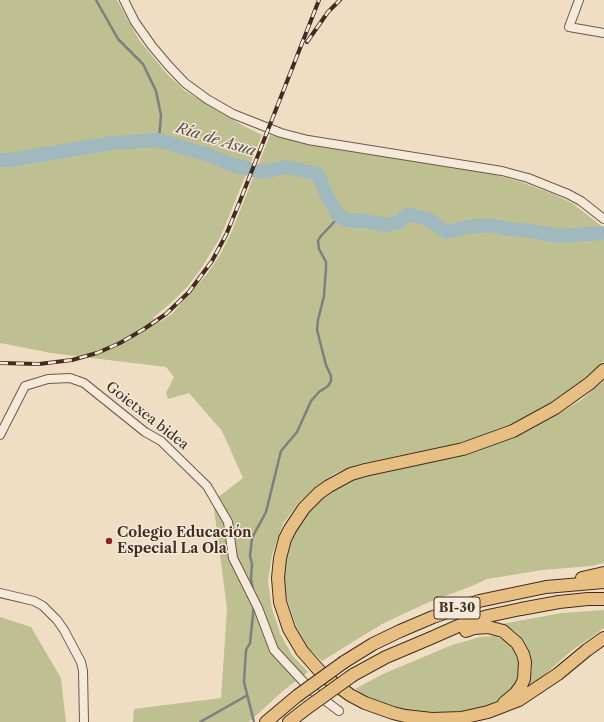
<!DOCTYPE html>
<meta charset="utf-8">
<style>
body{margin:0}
canvas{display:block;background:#efdec4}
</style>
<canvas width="604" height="722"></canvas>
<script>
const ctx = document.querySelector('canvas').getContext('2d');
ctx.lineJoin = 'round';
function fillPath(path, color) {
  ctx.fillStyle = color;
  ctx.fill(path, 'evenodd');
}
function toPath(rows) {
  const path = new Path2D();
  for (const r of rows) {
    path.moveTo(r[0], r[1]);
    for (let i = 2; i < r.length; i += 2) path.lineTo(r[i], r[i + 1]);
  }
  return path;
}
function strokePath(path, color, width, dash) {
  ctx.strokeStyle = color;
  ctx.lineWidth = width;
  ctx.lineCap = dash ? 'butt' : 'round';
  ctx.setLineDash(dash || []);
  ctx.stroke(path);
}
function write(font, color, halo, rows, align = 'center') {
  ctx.font = font + ' "Libre Caslon Text",serif';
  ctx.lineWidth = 3;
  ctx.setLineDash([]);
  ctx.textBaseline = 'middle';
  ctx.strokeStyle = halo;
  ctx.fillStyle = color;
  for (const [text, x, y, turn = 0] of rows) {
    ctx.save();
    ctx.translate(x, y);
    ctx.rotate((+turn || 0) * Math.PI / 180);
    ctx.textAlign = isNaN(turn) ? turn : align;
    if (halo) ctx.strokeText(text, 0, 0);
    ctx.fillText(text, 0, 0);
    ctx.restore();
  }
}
const green = toPath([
 [0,0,117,0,139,40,167,74,185,91,242,125,262,135,220,238,200,270,188,286,173,301,153,318,160,322,172,314,190,293,208,273,221,253,232,231,270,135,370,155,379,155,462,168,497,175,521,182,553,194,572,203,604,228,604,361,591,374,559,398,516,423,482,437,445,446,358,464,334,474,314,488,299,502,283,524,272,555,268,581,272,609,280,633,292,655,308,672,284,690,249,722,133,722,134,709,221,698,227,609,213,501,243,478,222,431,189,393,168,399,166,393,174,377,166,367,51,353,0,343],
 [604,380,604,563,591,566,543,570,487,579,472,586,429,602,382,624,322,661,308,648,296,626,287,599,283,576,286,556,293,536,300,522,311,506,327,494,358,476,448,457,493,445,524,433,560,413,581,400],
 [604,610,604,628,570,652,532,686,529,684,532,670,529,650,524,640,515,631,501,624,562,613],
 [0,617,31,627,61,678,66,722,0,722],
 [494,636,502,639,509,645,515,653,518,662,518,671,517,680,513,688,507,694,489,705,461,712,448,714,417,712,382,704,369,698,355,689,383,674,452,645,480,637]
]);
const stream = toPath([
 [96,0,118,39,143,64,156,91,161,115,159,140],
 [253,590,251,579,252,564,250,556,252,538,266,512,281,451,297,432,311,401,319,392,328,386,331,381,331,376,326,365,317,330,318,320,324,296,326,268,326,262,319,249,318,241,320,237,336,220,338,215],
 [200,722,246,696],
 [254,722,244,682,246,650,250,643,254,605]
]);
const river = toPath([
 [0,160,10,160,113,143,159,140,211,156,233,165,261,172,287,167,318,174,326,194,338,215,346,220,363,221,387,225,399,222,408,214,430,220,446,232,467,227,489,225,510,229,531,231,558,236,601,233]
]);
const minor = toPath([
 [124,0,135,22,152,46,168,65,185,83,207,99,233,114,281,133,308,140,502,171,528,178,568,194,581,201,604,219],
 [579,0,569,27,604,33],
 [0,435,25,386,48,379,70,378,84,383,145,432,161,441,207,486,228,522,233,558,258,608,274,650,311,690,339,711],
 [0,593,34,601,43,606,57,620,64,630,81,662,83,671,84,722]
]);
const highway = toPath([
 [604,370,590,383,555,408,513,431,463,449,365,470,351,474,329,486,319,493,304,508,290,529,285,539,280,558,278,578,280,602,289,629,302,651,324,676,350,695,365,703,393,713,405,716,432,719,461,718,488,712,519,700,558,674,587,650,604,638],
 [582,578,604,573],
 [466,631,474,628,488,627,503,631,517,643,523,654,525,662,524,679,521,686,515,694,504,703],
 [344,662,373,644,400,631,433,617,479,601,546,587,604,582],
 [353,675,386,657,431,638,465,623,488,616,521,609,559,602,588,599,604,599],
 [266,722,297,696],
 [289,722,307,708]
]);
const rail = toPath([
 [307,42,328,12,340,0],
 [0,363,39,364,72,360,97,353,120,343,144,329,166,314,189,292,212,261,226,235,240,201,319,0]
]);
const highwayBridge = toPath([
 [297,696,344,662],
 [307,708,353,675]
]);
const markers = [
 [109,541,4,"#8f2418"]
];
const shields = [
 [457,608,46]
];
const shieldNames = [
 ["BI-30",457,608]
];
const streetNames = [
 ["Goietxea bidea",147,416,38]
];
const poiNames = [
 ["Colegio Educación",117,533],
 ["Especial La Ola",117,549]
];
const waterNames = [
 ["Ría de Asua",216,140,17]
];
fillPath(green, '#bec091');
strokePath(stream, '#7b817f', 2.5);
strokePath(river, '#a0b9bf', 14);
strokePath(minor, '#6e5848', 10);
strokePath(highway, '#432c1f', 14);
strokePath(minor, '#f5ead9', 8);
strokePath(highway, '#e8bf82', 12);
strokePath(rail, '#432c1f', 4);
strokePath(rail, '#f5ead9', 2.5, [8]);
strokePath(highwayBridge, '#432c1f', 14, []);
strokePath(highwayBridge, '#e8bf82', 12);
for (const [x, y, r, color] of markers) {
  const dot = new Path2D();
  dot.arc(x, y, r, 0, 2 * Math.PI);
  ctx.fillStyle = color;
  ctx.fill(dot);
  strokePath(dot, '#f5ead9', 1.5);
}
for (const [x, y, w] of shields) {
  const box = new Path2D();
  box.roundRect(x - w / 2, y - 11, w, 22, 3);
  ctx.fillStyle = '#f5ead9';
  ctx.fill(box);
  strokePath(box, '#432c1f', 1);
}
write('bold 13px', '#432c1f', null, shieldNames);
write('14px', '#432c1f', '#f5ead9', streetNames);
write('bold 14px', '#432c1f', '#f5ead9', poiNames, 'left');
write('italic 15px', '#5a4f47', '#f5ead9', waterNames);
</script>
